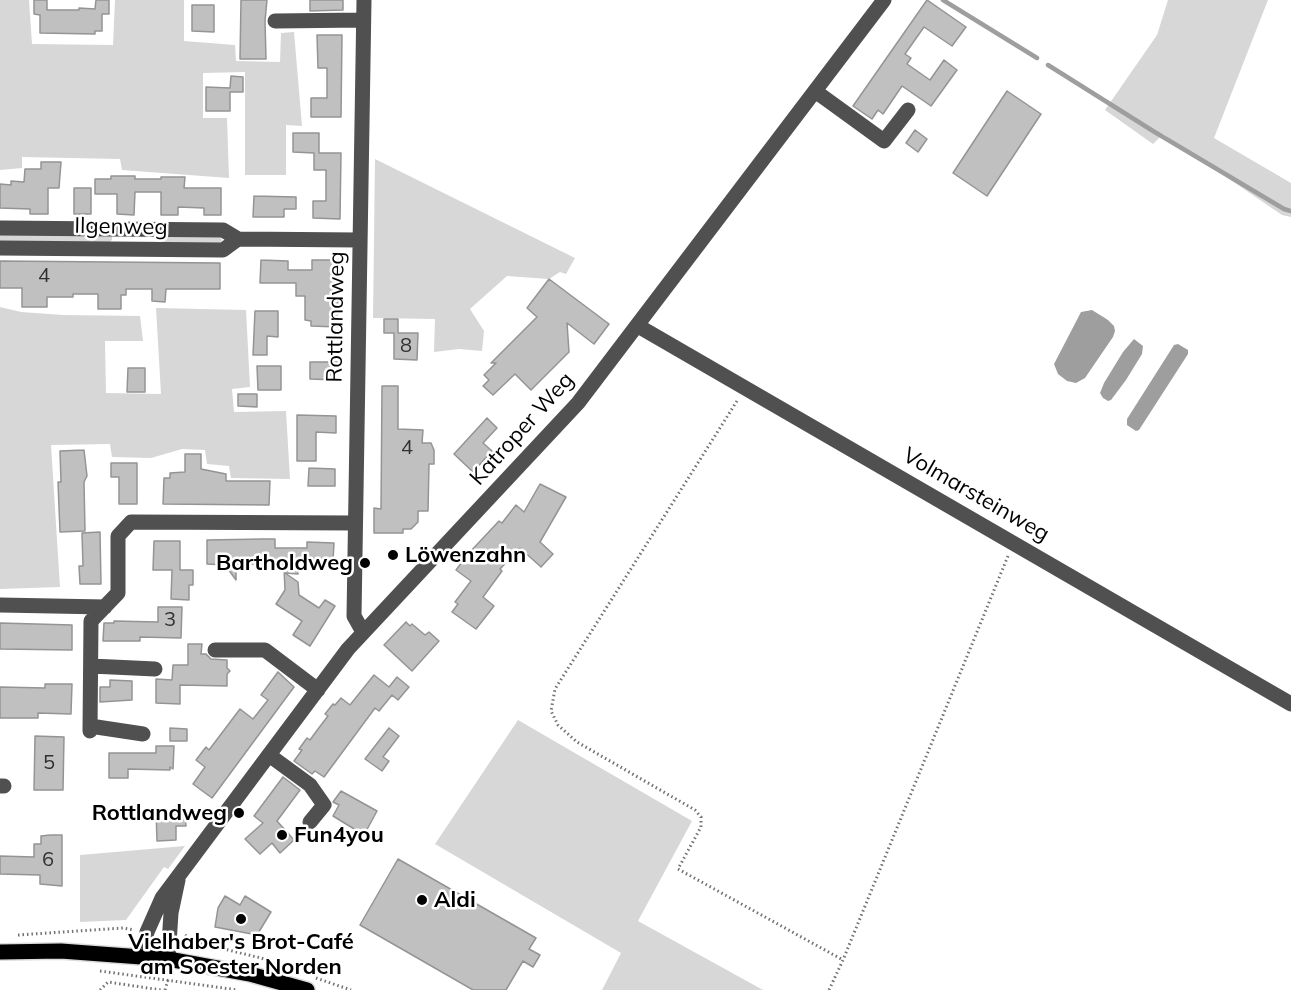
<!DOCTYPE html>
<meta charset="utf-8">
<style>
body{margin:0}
canvas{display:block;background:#fff}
</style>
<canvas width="1291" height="990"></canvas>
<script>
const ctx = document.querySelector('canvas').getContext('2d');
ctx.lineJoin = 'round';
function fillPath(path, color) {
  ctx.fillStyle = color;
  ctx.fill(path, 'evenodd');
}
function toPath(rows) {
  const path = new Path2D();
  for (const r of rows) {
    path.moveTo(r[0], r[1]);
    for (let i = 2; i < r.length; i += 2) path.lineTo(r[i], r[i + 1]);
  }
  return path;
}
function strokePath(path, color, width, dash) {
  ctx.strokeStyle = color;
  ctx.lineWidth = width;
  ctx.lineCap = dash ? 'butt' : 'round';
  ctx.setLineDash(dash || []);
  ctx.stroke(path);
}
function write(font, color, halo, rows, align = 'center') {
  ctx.font = font + ' Mulish,sans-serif';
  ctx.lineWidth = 5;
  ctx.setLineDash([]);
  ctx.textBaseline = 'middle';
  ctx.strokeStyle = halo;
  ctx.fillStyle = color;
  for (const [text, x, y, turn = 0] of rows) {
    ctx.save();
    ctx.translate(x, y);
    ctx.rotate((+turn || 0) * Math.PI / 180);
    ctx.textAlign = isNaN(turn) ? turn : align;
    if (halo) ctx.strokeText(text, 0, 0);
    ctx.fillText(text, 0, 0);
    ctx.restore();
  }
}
const green = toPath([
 [0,0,29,0,32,44,113,45,115,0,184,0,184,41,235,45,236,61,280,62,281,33,294,32,302,126,286,125,286,175,245,175,245,72,203,73,203,118,227,118,229,178,122,170,120,159,22,157,22,168,0,170],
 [1168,0,1268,0,1214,138,1291,183,1291,217,1282,215,1163,134,1153,144,1105,110,1157,35],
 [375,159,575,258,566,274,560,272,549,279,507,276,470,309,484,331,482,351,459,349,434,352,435,319,373,318],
 [0,234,112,236,112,240,110,242,0,242],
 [160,236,221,237,222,241,219,243,163,243,159,240],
 [0,307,21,312,63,315,140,316,143,341,105,341,106,393,161,394,156,308,246,310,250,387,232,389,234,412,286,411,290,479,231,478,229,466,207,464,205,450,182,449,151,458,112,457,110,444,51,445,60,587,0,589],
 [518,720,692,821,638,921,763,990,602,990,621,953,435,844],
 [185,846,168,869,164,867,126,920,80,922,80,855]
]);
const water = toPath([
 [1092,310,1108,320,1114,326,1115,331,1113,337,1085,378,1076,383,1067,381,1058,374,1054,364,1081,312],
 [1134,339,1143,346,1142,354,1126,380,1111,400,1108,401,1103,398,1100,393,1104,383,1123,352],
 [1178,344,1188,350,1188,354,1139,430,1136,431,1127,425,1127,419,1174,345]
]);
const stream = toPath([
 [943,0,1037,58],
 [1048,65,1153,131,1284,209,1291,211]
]);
const building = toPath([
 [34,0,47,0,47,10,79,10,79,8,95,9,96,0,109,0,109,14,102,14,102,31,95,31,95,34,40,33,40,15,34,14,34,0],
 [241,0,267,0,265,21,266,59,240,59,241,0],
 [310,0,343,0,343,10,310,11,310,0],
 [927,0,966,27,952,46,924,27,905,54,911,58,907,64,930,80,944,60,957,70,931,106,902,86,883,114,878,110,872,119,853,106,927,0],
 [192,5,214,5,214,32,192,31,192,5],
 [317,35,342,35,341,117,311,117,311,98,327,98,327,68,318,68,317,35],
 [231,76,243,77,243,92,230,92,230,111,206,111,206,87,230,88,231,76],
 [1007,91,1041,114,987,196,953,173,1007,91],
 [915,130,927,139,918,152,906,143,915,130],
 [293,133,319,133,319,153,341,153,340,219,313,218,313,201,326,201,326,170,314,170,314,153,293,152,293,133],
 [41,162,61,162,59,188,48,188,48,214,30,214,30,209,0,208,0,184,11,185,11,181,24,182,25,169,41,169,41,162],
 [111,176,135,176,135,179,161,179,161,177,185,177,184,188,221,188,221,215,204,215,204,208,178,207,178,215,161,215,161,192,135,192,134,215,117,214,117,194,95,194,95,179,111,179,111,176],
 [74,188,91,188,91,214,74,214,74,188],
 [254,196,296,197,296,209,284,209,284,217,253,217,254,196],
 [261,260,288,261,288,270,312,270,312,260,339,260,337,327,311,326,311,321,305,320,305,296,296,296,296,283,260,283,261,260],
 [0,261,220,263,220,289,166,289,165,302,152,301,152,289,126,289,126,295,121,295,121,309,98,309,98,294,73,294,73,297,47,297,47,307,22,307,22,288,0,288,0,261],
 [549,279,609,324,594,344,567,323,569,352,531,390,515,374,493,395,483,386,489,380,484,375,496,363,491,363,537,317,527,308,549,279],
 [255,311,278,311,278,337,267,336,267,355,253,355,255,311],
 [384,319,398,319,398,333,418,333,417,360,394,359,394,333,384,333,384,319],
 [310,362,337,362,336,380,310,379,310,362],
 [257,366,281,366,281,390,258,390,257,366],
 [128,368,145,368,145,392,127,392,128,368],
 [382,386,398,386,398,429,423,430,422,443,431,443,434,450,434,464,429,464,428,511,418,511,418,522,411,529,403,529,403,533,374,533,374,508,381,509,382,386],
 [238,394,257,394,257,407,238,406,238,394],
 [297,415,336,416,336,433,316,432,316,461,297,461,297,415],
 [487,418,497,428,483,443,492,451,473,472,454,454,487,418],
 [84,450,87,476,84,482,85,531,60,532,58,482,61,482,60,451,84,450],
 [185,454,201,454,201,469,226,474,226,481,270,481,269,505,163,504,164,478,170,478,170,473,185,472,185,454],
 [111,463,137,463,137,504,119,504,119,477,111,477,111,463],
 [309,468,335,469,335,486,308,486,309,468],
 [540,484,566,497,540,542,553,554,541,567,520,548,500,569,502,571,483,597,494,606,476,629,452,612,458,604,455,602,471,581,456,570,469,553,499,521,502,523,516,505,524,512,540,484],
 [100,532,101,584,80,584,79,566,83,566,82,533,100,532],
 [263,539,275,539,275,548,307,548,307,542,334,543,333,561,297,560,298,574,285,573,298,582,299,595,319,608,325,600,335,606,310,646,293,635,302,621,276,604,285,590,284,568,274,568,275,564,236,564,236,580,225,565,207,564,207,540,263,539],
 [154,541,180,541,180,570,193,570,193,585,189,585,189,600,171,599,172,570,153,570,154,541],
 [158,607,182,607,181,638,140,637,140,641,103,641,104,623,114,623,114,621,158,622,158,607],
 [406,622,410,626,412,624,425,635,429,632,439,641,412,671,384,645,406,622],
 [0,623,72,625,72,650,0,649,0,623],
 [188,644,202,644,201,654,206,654,211,659,227,660,227,668,230,671,227,674,227,686,180,685,180,704,156,703,156,679,172,680,173,665,188,665,188,644],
 [278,672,294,687,212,798,193,784,205,767,196,760,206,747,209,750,240,709,253,719,268,700,261,695,278,672],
 [374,675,389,687,397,677,409,687,398,700,392,695,379,711,375,708,324,777,315,771,312,774,294,761,302,750,299,749,307,738,310,740,318,729,328,716,325,714,333,704,335,705,341,698,350,705,374,675],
 [110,680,132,681,132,700,100,702,100,687,110,687,110,680],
 [45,684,72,684,71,714,38,713,38,718,0,718,0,687,45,688,45,684],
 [170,728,187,729,187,741,170,741,170,728],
 [389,728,399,736,383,757,389,761,382,771,365,759,389,728],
 [35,736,64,737,63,790,34,790,35,736],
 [156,746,174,746,173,769,170,767,170,770,128,769,128,778,109,778,109,753,156,753,156,746],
 [283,777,300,790,277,821,294,840,280,853,272,843,260,854,245,839,263,823,254,816,283,777],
 [341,791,377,811,364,835,333,816,339,805,333,802,341,791],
 [175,807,175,813,185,812,186,826,176,826,176,840,157,841,156,811,173,811,175,807],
 [50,835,62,835,62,886,40,884,40,875,0,874,0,856,34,857,34,844,41,844,41,836,50,835],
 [398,859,536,938,529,949,540,955,533,967,523,961,506,990,473,990,360,925,398,859],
 [225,896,240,905,245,896,271,912,257,935,215,927,218,908,225,896]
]);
const path = toPath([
 [737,401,555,689,551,711,558,725,577,742,695,810,701,817,701,827,678,869,843,960],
 [18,935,123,928,134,930],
 [185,935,195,942,261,958,287,967],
 [100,971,238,990],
 [316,978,351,990],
 [100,990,108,982,161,990],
 [165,990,168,980],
 [829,990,843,960,1008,556]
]);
const minor = toPath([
 [275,21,363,20],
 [815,91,884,141,908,110],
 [0,228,223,230,238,239,359,240],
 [0,248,223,250,238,239],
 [638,326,1291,704],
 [0,605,105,607],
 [363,632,354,616,364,0],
 [215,650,265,650,318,690],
 [91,666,155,669],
 [90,726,143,734],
 [90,731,91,621,118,593,118,536,131,522,355,523],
 [269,755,310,785,324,805,310,822],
 [0,786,4,786],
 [142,956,147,932,162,898,348,649,578,403,884,0],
 [168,959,171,913,178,880]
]);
const major = toPath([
 [0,952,61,951,168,959,250,974,307,990]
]);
const markers = [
 [393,555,6,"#000"],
 [365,563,6,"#000"],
 [239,813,6,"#000"],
 [282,835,6,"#000"],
 [422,900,6,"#000"],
 [241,919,6,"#000"]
];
const numberNames = [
 ["4",44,276],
 ["8",406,346],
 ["4",407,448],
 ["3",170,620],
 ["5",49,763],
 ["6",48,860]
];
const streetNames = [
 ["Ilgenweg",121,227,1],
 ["Rottlandweg",336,317,-89],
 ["Katroper Weg",522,429,-48],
 ["Volmarsteinweg",976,495,30]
];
const poiNames = [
 ["Löwenzahn",405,555],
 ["Bartholdweg",353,563,"right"],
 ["Rottlandweg",227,813,"right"],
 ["Fun4you",294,835],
 ["Aldi",434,900],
 ["Vielhaber's Brot-Café",241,942,"center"],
 ["am Soester Norden",241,967,"center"]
];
fillPath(green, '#d7d7d7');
fillPath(water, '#9e9e9e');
strokePath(stream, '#9e9e9e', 4.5);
fillPath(building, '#c0c0c0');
strokePath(building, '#949494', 1.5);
strokePath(major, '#dbdbdb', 18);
strokePath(path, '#727272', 3, [1.5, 3]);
strokePath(minor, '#505050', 15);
strokePath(major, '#000', 15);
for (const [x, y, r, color] of markers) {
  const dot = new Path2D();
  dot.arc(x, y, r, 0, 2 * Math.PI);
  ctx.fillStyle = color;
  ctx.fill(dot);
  strokePath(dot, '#fff', 2);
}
write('20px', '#303030', null, numberNames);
write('22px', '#000', '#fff', streetNames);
write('bold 22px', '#000', '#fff', poiNames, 'left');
</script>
